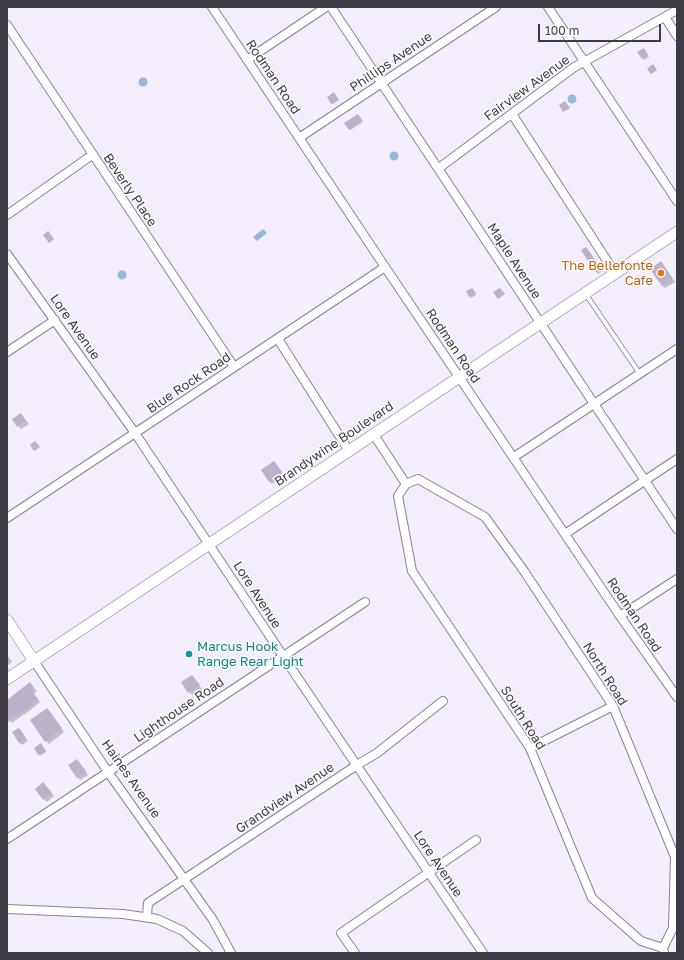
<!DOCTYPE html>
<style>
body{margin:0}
#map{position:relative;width:684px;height:960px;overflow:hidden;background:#f3edfc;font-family:"Golos Text",sans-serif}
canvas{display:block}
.frame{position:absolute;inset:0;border:8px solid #3f3b44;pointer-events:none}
.scale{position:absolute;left:538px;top:24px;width:123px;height:18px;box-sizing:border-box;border:2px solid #3f3b44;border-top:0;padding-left:5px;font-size:12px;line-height:14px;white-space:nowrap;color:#3f3b44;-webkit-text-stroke:3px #fdfdfd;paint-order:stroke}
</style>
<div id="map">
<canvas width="684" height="960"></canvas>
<div class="frame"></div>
<div class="scale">100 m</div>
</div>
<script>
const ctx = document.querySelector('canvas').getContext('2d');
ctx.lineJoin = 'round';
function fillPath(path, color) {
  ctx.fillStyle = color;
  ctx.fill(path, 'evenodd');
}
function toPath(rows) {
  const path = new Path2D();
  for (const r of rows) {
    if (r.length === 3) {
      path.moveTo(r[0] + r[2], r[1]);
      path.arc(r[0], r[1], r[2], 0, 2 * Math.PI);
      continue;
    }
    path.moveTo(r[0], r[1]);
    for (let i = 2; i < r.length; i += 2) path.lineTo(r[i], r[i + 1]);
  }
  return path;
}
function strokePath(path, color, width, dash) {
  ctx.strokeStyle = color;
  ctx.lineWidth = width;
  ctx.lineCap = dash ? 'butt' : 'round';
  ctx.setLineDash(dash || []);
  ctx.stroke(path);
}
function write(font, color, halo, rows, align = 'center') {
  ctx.font = font + ' "Golos Text",sans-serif';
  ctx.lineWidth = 3;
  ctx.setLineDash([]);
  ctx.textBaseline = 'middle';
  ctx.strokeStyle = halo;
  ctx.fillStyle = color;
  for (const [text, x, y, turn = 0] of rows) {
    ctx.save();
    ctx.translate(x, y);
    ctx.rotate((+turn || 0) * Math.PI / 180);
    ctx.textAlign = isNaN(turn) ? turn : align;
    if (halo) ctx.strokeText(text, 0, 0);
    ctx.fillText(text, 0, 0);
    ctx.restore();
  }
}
const water = toPath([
 [143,82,4.5],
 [572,99,4.5],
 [394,156,4.5],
 [263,229,267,233,257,241,253,237],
 [122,275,4.5]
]);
const shadow = toPath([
 [644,50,649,57,644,60,639,52],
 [334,93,339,100,333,104,332,103],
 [359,117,363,122,350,130,349,129],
 [586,248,603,271,598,274,595,271],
 [663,265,675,282,665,288,662,286],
 [473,290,476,295,471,298,467,292],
 [21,414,29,424,21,429,18,426],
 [277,465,284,476,272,484,269,481],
 [7,654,12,662,7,666],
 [195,679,202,689,192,695,182,683],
 [32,686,37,691,34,694,40,702,24,715,24,714,12,723,10,721,7,723,7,700],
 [50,712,64,732,49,744,46,741],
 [22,732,28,741,22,745,19,742],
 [42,746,46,752,40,756,39,754],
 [77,760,88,775,80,780,78,777],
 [46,786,54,796,47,802,44,799]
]);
const building = toPath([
 [644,48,648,55,642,59,637,52],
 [653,64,657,70,651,74,647,69],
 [334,92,338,99,331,104,327,97],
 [565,101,570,108,563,112,559,105],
 [358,114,362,120,349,130,344,123],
 [48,231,54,239,49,243,43,235],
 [586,247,601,268,595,272,581,250],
 [661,261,673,279,662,286,650,269],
 [472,288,476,293,469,297,466,291],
 [500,288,505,294,498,299,493,292],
 [21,413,26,421,17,427,12,419],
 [35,441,40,447,34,451,30,445],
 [274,461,282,472,269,482,261,470],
 [192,675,200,685,188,693,181,682],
 [30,682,34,688,31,690,38,699,21,713,20,712,7,721,7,700],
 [47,708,62,728,45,742,30,720],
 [19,728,26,738,19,743,12,732],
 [41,743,46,751,38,755,34,748],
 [77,759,86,771,77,778,68,765],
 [43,782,52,793,43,800,35,789]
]);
const lane = toPath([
 [585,293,640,374]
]);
const street = toPath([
 [212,7,385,267,620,616,677,697],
 [331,7,677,529],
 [548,7,677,201],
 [665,17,677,36],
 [7,25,234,367],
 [247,60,326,7],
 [512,114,615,273],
 [299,138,496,7],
 [439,168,573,68,677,10],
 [7,215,92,155],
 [7,254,135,433,283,656,483,953],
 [278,339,349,451],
 [7,352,55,320],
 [374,435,406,484,418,479,485,517,524,571,613,706,675,857,673,928,663,948],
 [514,457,677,349],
 [406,484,398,496,412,571,530,748,592,898,641,941,663,948,664,953],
 [7,518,385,267],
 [565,534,677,459],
 [620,616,677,579],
 [34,661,108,772,213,920,231,953],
 [530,748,613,706],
 [7,839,365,602],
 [7,909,123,914,157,919,183,931,208,953],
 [147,916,148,903,357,765,377,753,443,701],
 [355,953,341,933,476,840]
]);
const secondary = toPath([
 [7,620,34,661],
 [7,679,677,232]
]);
const markers = [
 [661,273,4,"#e8710a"],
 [189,654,4,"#0f9aa8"]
];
const streetNames = [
 ["Phillips Avenue",391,62,-34],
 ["Rodman Road",273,77,56],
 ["Fairview Avenue",527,88,-36],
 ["Beverly Place",130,190,56],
 ["Maple Avenue",514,261,57],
 ["Lore Avenue",75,327,55],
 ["Rodman Road",453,346,56],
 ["Blue Rock Road",189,383,-34],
 ["Brandywine Boulevard",334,444,-34],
 ["Lore Avenue",257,595,57],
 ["Rodman Road",634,615,56],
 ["North Road",605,674,58],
 ["Lighthouse Road",179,710,-34],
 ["South Road",523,718,58],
 ["Haines Avenue",131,779,55],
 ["Grandview Avenue",285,798,-34],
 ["Lore Avenue",438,864,56]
];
const foodNames = [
 ["The Bellefonte",653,266],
 ["Cafe",653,281]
];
const cultureNames = [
 ["Marcus Hook",197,647],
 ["Range Rear Light",197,662]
];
fillPath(water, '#97b8d7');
fillPath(shadow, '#0003');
fillPath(building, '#bbb1c9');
strokePath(lane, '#8b8197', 5.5);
strokePath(street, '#8b8197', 10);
strokePath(secondary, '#8b8197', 12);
strokePath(lane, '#fff', 4);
strokePath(street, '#fff', 8);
strokePath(secondary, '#fff', 11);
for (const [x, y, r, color] of markers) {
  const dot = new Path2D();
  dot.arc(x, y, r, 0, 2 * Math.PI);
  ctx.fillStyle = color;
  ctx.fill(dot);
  strokePath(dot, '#fdfdfd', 1.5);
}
write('13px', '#3f3b44', '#fdfdfd', streetNames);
write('13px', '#c56008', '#fdfdfd', foodNames, 'right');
write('13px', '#0d838f', '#fdfdfd', cultureNames, 'left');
</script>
